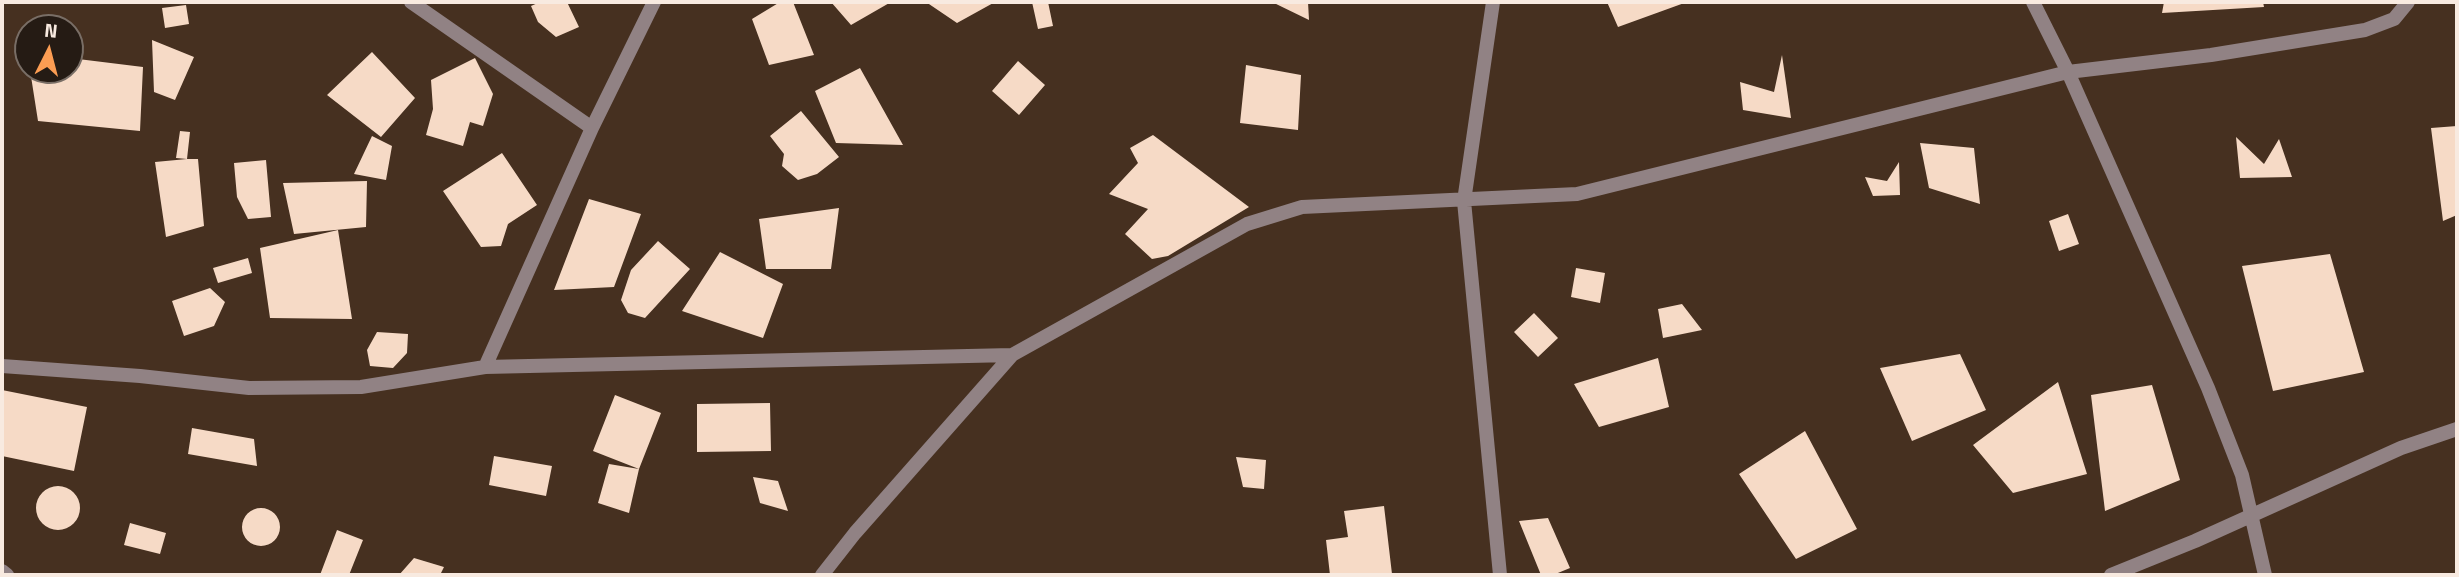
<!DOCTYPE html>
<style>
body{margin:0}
#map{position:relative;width:2459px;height:577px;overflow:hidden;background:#463020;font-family:"Titillium Web",sans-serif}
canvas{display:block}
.frame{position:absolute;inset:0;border:4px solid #f8eae0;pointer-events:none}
.north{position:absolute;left:14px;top:14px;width:70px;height:70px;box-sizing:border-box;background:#251b14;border:2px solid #796e66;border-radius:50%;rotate:6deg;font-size:19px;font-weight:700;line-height:28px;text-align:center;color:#f8eae0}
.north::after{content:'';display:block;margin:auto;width:24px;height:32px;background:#fc9d53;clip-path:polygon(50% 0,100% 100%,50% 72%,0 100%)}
</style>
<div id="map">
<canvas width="2459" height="577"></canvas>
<div class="frame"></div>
<div class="north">N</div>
</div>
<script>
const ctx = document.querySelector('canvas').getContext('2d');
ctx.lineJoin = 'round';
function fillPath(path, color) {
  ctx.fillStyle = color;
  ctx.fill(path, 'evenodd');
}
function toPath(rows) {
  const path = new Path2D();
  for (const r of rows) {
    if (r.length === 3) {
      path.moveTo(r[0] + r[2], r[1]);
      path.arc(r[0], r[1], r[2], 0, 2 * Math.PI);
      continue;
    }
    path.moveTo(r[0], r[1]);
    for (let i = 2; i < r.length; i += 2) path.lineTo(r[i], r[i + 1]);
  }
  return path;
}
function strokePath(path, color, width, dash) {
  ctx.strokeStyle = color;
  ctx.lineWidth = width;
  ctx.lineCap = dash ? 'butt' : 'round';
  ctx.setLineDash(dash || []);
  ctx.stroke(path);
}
const building = toPath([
 [540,2,567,2,579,27,556,37,538,22,531,6],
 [780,2,793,2,814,55,769,65,752,19],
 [831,2,891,2,851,25],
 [926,2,995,2,957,23],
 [1032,2,1048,2,1053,26,1038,29],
 [1272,2,1308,2,1309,20],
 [1607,2,1687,2,1618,27],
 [2164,2,2263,2,2264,7,2162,13],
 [186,5,189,24,165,28,162,8],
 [152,40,194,57,175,100,154,92],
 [372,52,415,98,381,137,327,95],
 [1782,55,1791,118,1743,110,1740,82,1774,92],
 [70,58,143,67,140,131,38,121,30,70,70,70],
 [475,58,493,94,483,126,470,122,463,146,426,135,433,109,431,80],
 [1018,61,1045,85,1019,115,992,91],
 [1246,65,1301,75,1298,130,1240,123],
 [860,68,903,145,836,143,815,91],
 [801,111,839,157,817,174,798,180,782,166,784,154,770,136],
 [2457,126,2457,215,2443,221,2431,128],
 [180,131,190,132,187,159,176,158],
 [1153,135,1249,207,1168,256,1152,259,1125,234,1148,209,1109,194,1138,163,1130,148],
 [372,136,392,146,386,180,354,174],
 [2236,137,2264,164,2279,139,2292,177,2240,178],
 [1920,143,1974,148,1980,204,1929,188],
 [502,153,537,205,508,224,501,246,481,247,443,191],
 [187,159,198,159,204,226,166,237,155,162],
 [266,160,271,217,248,219,237,197,234,163],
 [1899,162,1900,195,1873,196,1865,177,1887,181],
 [367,181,366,227,294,234,283,183],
 [589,199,641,214,614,287,554,290],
 [839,208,831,269,766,269,759,219],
 [2068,214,2079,244,2059,251,2049,221],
 [338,230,352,319,270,318,260,248],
 [658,241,690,269,645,318,628,313,621,300,631,270],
 [720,252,783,284,763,338,682,311],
 [2330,254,2364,372,2273,391,2242,266],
 [248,258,252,273,218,283,213,268],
 [1576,268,1605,273,1600,303,1571,297],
 [210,288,225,302,214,326,184,336,172,301],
 [1682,304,1702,330,1663,338,1658,309],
 [1534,313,1558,338,1538,357,1514,332],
 [377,332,408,334,407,353,393,368,370,366,367,350],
 [1960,354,1986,410,1912,441,1880,368],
 [1658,358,1669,407,1599,427,1574,384],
 [2058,382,2087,474,2013,493,1973,445],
 [2152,385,2180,480,2105,511,2091,395],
 [2,390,87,407,74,471,2,456],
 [615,395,661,413,639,469,629,513,598,503,609,464,639,469,593,451],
 [770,403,771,451,697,452,697,404],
 [192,428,254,439,257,466,188,454],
 [1805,431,1857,529,1796,559,1739,474],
 [494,456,552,466,546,496,489,485],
 [1236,457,1266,460,1264,489,1243,487],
 [753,477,778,481,788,511,760,503],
 [58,508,22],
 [1384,506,1392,574,1330,575,1326,540,1348,537,1344,511],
 [261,527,19],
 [1548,518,1570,568,1553,575,1541,575,1519,521],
 [130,523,166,533,160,554,124,545],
 [337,530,363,540,349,575,320,575],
 [414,558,444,567,440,575,399,575]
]);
const minor = toPath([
 [411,2,592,128],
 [1493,2,1464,201,1500,575],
 [2033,2,2068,72,2208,388,2242,475,2265,575],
 [2,366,140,376,249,388,361,387,485,367,1012,355,1247,224,1302,207,1577,194,2068,72,2211,55,2365,30,2394,19,2408,2],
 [485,367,592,128,654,2],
 [2,571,7,575],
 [822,575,855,533,1012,355],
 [2111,575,2195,541,2401,448,2457,429]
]);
fillPath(building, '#f6dac6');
strokePath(minor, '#918284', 14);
</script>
